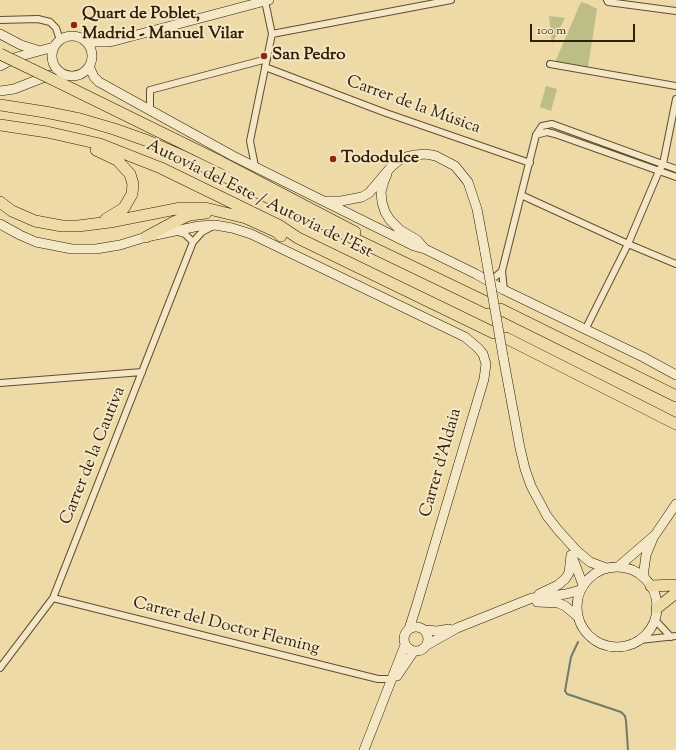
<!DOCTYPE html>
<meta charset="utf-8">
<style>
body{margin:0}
#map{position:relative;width:676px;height:750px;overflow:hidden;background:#eedaa7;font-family:"Sorts Mill Goudy",serif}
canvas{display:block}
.scale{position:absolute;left:530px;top:24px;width:105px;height:18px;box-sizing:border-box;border:2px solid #331e06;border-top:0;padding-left:5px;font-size:12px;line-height:14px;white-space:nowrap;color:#331e06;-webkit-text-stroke:3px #f4e7c6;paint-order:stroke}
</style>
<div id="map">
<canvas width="676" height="750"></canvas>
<div class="scale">100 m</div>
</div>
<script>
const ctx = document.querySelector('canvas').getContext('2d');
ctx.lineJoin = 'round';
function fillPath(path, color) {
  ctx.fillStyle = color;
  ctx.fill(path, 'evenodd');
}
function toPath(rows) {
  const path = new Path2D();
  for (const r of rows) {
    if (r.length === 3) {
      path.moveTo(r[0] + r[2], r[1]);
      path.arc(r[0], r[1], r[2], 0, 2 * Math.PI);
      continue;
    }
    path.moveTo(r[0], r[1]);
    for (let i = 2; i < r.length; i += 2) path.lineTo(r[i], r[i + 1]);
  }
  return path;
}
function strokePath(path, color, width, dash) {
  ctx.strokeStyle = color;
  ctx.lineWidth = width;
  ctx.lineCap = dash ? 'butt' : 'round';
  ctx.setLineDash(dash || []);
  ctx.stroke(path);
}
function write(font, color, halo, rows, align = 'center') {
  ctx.font = font + ' "Sorts Mill Goudy",serif';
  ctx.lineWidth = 4;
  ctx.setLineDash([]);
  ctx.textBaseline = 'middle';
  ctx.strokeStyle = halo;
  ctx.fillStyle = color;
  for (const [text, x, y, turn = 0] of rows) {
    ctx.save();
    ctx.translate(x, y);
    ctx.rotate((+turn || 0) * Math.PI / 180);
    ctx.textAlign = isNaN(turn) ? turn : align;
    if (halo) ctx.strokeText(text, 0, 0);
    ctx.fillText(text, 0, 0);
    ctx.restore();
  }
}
const green = toPath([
 [581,2,588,4,597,9,588,67,555,62],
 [549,16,565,18,552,44],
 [546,86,557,89,551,111,540,107]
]);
const stream = toPath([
 [578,642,571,657,565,691,567,694,621,712,625,716,626,721,628,750]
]);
const street = toPath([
 [607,0,608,2,676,11],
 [0,20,38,19,50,22,56,28,60,40],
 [272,34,451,0],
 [550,64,676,86],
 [265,67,386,113,530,163],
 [150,111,150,90,267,59],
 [536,135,547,132,555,134,676,177],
 [255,166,250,141,272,34,265,1],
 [521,195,628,244,676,264],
 [178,232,185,234,193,242],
 [486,275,495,277,502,271],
 [504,290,502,271,536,135,542,126,552,124,676,169],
 [585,330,628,244,659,171,663,164,676,99],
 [0,383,142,372],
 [53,598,378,679,392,679],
 [655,620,671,637],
 [640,640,676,636],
 [0,668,53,598,193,242,202,232,213,226]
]);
const secondary = toPath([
 [0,34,21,45,37,50],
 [72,56,20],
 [86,42,110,42,269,0],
 [0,66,17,57,54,47],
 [89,66,94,77,99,82,233,156,414,246,425,249,476,274,504,290,643,357,676,375],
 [0,91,14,89,50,75],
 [387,174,384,181,381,192,382,202,385,212,390,220,400,230,417,240,424,248],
 [327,201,341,201,362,197,369,193,391,167,398,161,406,157,415,155,426,154,436,156,455,166,468,182,477,209,485,252],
 [0,224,20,235,36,242,72,249,96,249,120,245,146,237,199,226,215,225,232,228,251,234,465,337,478,348,483,354,486,364,484,379,417,604,409,629],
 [503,356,520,448,525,469,531,486,547,516,558,530,577,551,590,562,606,568],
 [572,556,583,585],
 [617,607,40],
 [618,567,655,535,676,504],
 [643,577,646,555,653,538],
 [539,594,558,585,565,579,569,573,571,555],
 [537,602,558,603,565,606,577,616],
 [416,639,12],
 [425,630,437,631,449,629],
 [427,645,457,628,532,598,566,594,580,590],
 [397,676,414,651],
 [364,750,405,645]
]);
const highway = toPath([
 [54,80,221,162,355,232],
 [0,105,45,112,80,119,114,129,148,141,180,155,488,303],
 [0,125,47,132,100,144,161,168,280,226,298,238,494,333],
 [96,150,117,160,130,174,133,184,132,194,124,208,106,219],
 [0,202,12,211,35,221,62,226,78,226,110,222,181,208,205,208,246,218,277,232,281,236],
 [146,237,172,223,189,215,206,213],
 [500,309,676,396],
 [506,338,676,424],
 [651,586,676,585],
 [657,608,676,593]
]);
const secondaryBridge = toPath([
 [485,252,503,356]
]);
const highwayBridge = toPath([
 [0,54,54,80]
]);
const markers = [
 [74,25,4,"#8f2418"],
 [264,56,4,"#8f2418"],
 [333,159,4,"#8f2418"]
];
const poiNames = [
 ["Quart de Poblet,",82,15],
 ["Madrid - Manuel Vilar",82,35],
 ["San Pedro",272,56],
 ["Tododulce",341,159]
];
const streetNames = [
 ["Carrer de la Música",413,106,20],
 ["Autovía del Este / Autovia de l'Est",259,200,26],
 ["Carrer de la Cautiva",94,456,-68],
 ["Carrer d'Aldaia",442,463,-74],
 ["Carrer del Doctor Fleming",226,627,14]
];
fillPath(green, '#bcbe85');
strokePath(stream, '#707c66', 2);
strokePath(street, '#624d2e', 8);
strokePath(secondary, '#331e06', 10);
strokePath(highway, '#331e06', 12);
strokePath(street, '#f4e7c6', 6);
strokePath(secondary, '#f4e7c6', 9);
strokePath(highway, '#eedaa7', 11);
strokePath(secondaryBridge, '#331e06', 10, []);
strokePath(highwayBridge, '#331e06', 12, []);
strokePath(secondaryBridge, '#f4e7c6', 9);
strokePath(highwayBridge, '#eedaa7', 11);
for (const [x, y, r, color] of markers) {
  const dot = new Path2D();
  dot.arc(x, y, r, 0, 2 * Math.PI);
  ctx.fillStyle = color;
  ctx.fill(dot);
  strokePath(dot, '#f4e7c6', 1.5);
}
write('bold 17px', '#331e06', '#f4e7c6', poiNames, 'left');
write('17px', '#331e06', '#f4e7c6', streetNames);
</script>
